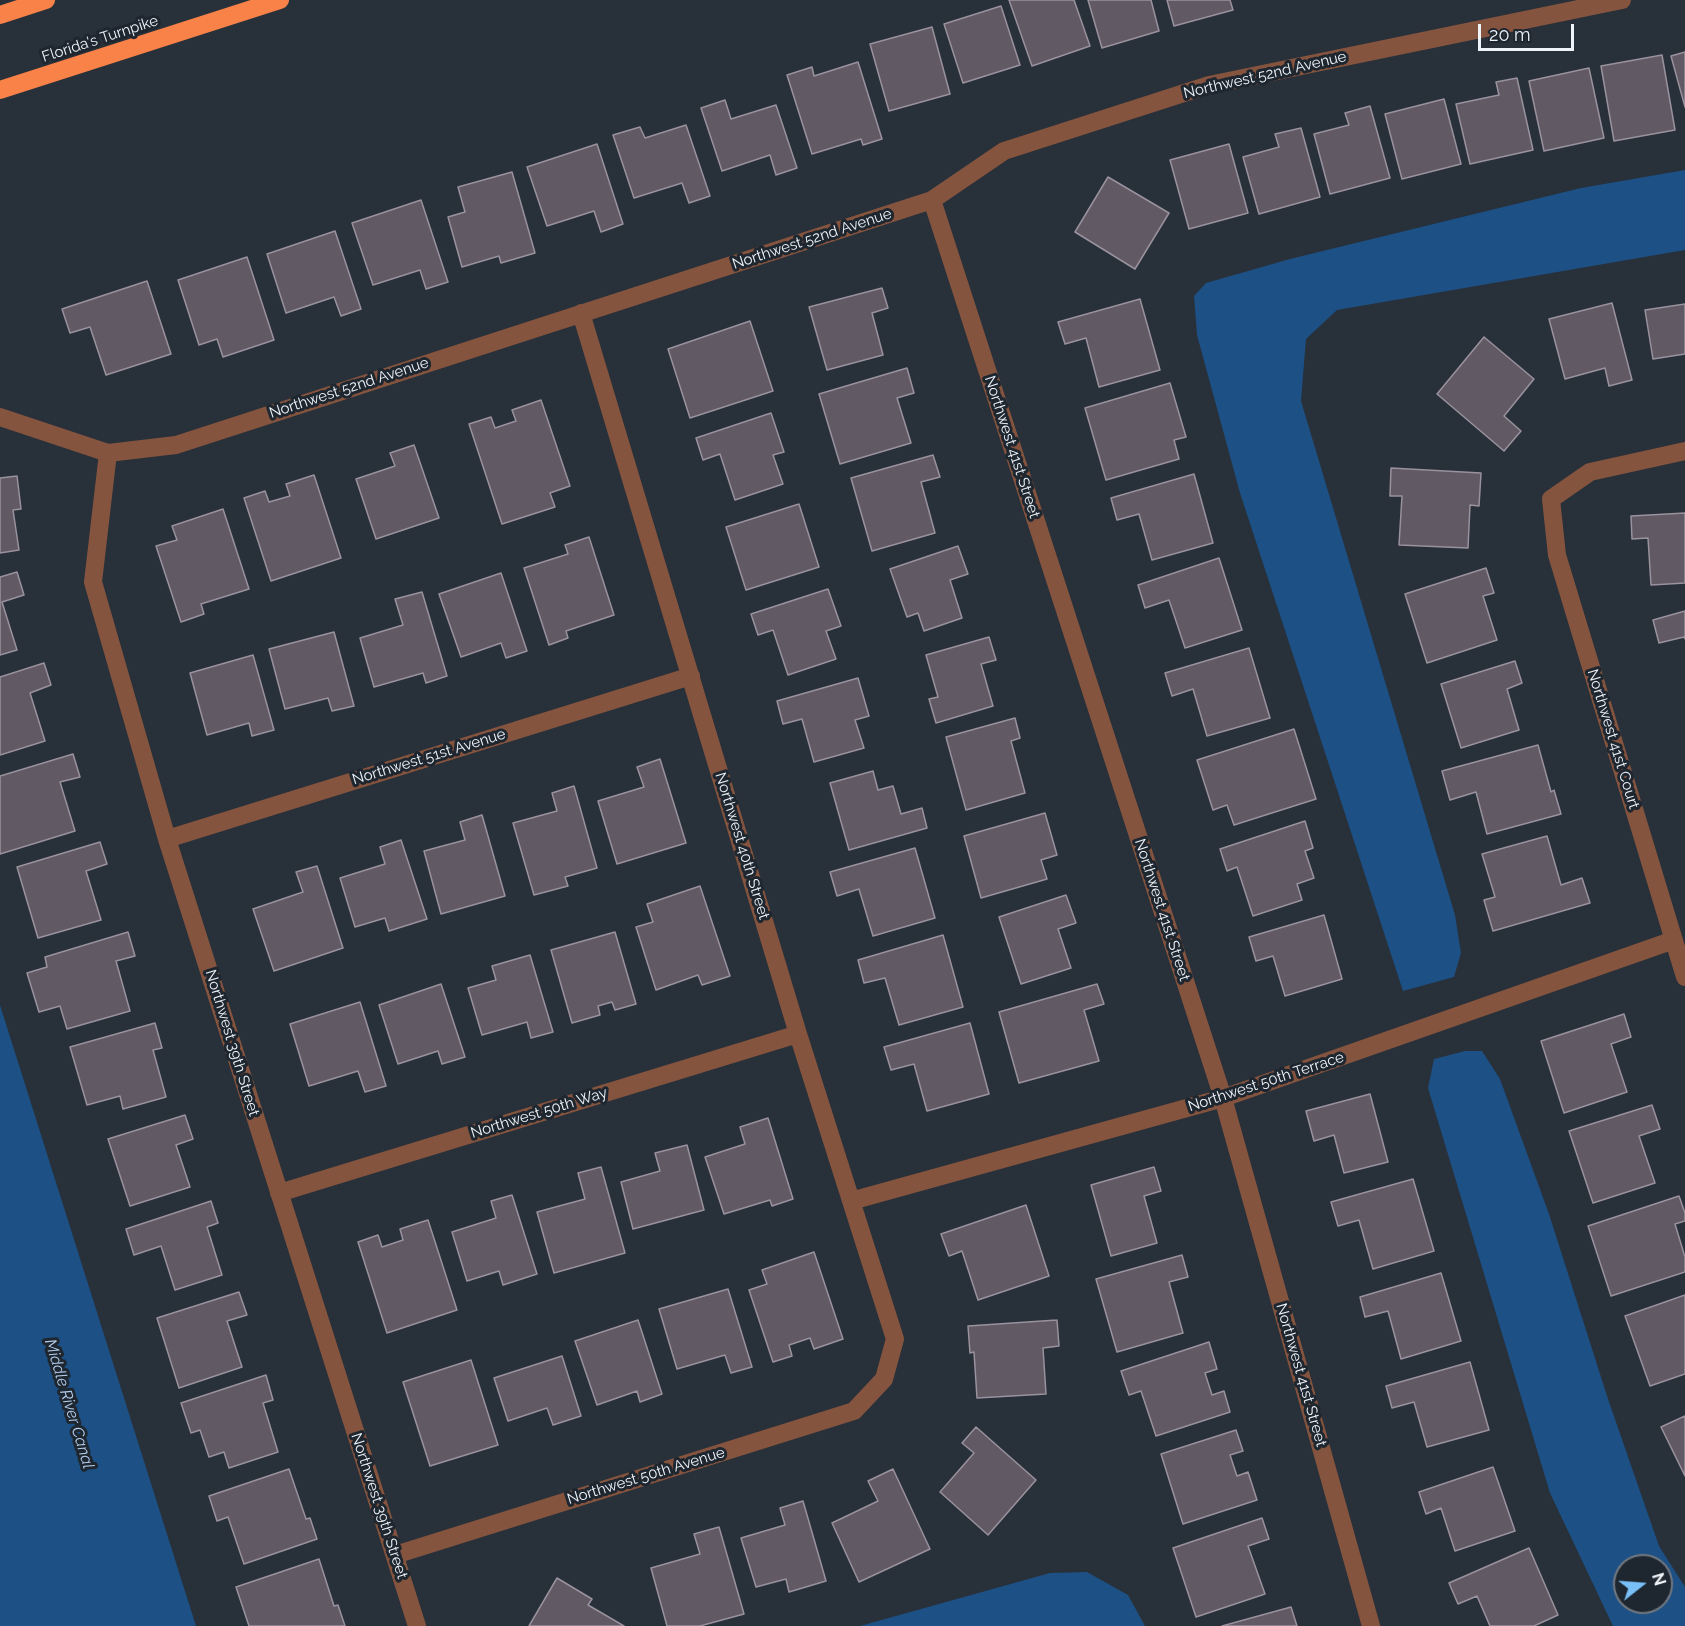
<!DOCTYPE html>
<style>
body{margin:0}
#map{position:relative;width:1685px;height:1626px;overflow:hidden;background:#283039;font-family:Raleway,sans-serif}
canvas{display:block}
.north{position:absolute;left:1613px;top:1554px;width:60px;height:60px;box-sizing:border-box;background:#1e262f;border:2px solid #727880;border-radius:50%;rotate:73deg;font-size:16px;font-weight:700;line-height:24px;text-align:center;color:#eff4fa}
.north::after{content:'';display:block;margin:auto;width:21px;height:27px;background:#79bff8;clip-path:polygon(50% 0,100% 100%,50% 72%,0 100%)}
.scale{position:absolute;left:1478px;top:24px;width:96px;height:27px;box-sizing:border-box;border:3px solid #eff4fa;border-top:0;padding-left:8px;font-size:18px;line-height:21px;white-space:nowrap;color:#eff4fa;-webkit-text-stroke:4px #1e262f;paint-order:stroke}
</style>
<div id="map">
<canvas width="1685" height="1626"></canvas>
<div class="north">N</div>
<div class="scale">20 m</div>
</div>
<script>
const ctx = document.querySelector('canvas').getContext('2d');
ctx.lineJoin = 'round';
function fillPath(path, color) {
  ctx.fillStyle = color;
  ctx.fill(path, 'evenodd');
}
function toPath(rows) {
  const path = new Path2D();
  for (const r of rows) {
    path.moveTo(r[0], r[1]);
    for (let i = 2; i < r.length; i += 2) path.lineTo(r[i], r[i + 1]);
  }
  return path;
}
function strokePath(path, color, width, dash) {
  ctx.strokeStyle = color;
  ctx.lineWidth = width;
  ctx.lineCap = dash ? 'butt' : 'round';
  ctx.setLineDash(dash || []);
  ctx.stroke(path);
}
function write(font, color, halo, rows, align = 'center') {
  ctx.font = font + ' Raleway,sans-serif';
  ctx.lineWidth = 6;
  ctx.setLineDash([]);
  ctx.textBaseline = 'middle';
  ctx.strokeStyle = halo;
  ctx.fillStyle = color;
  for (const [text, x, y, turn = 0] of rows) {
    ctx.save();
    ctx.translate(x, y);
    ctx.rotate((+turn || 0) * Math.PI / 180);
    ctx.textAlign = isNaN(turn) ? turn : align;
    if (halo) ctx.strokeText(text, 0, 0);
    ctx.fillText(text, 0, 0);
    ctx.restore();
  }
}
const water = toPath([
 [1685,170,1685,250,1337,310,1306,339,1301,401,1455,915,1461,953,1454,977,1403,991,1240,493,1197,335,1194,296,1206,283,1290,259,1581,188],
 [0,1005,196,1626,0,1626],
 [1465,1051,1482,1051,1500,1079,1549,1214,1608,1399,1659,1546,1685,1587,1685,1626,1613,1626,1550,1493,1428,1088,1434,1059],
 [1625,1566,1661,1566,1661,1602,1625,1602],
 [1087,1572,1128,1595,1145,1626,860,1626,1050,1573]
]);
const building = toPath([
 [1009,0,1074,0,1090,46,1032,66,1009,0],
 [1088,0,1151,0,1159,31,1102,48,1088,0],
 [1167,0,1230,0,1233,10,1174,26,1167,0],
 [1001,6,1020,65,963,83,944,24,1001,6],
 [932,27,950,94,889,111,870,44,932,27],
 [1685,52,1685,107,1671,56,1685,52],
 [1662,55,1675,130,1614,141,1601,66,1662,55],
 [858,62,882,139,863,145,861,139,812,154,787,75,812,67,814,76,858,62],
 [1589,68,1604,138,1544,151,1529,81,1589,68],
 [1517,78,1533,150,1470,164,1456,104,1499,95,1496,82,1517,78],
 [1444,99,1461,164,1402,179,1385,114,1444,99],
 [725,100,731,119,776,105,797,168,776,175,770,155,722,171,701,108,725,100],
 [1370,106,1390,178,1330,194,1314,134,1349,125,1345,113,1370,106],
 [686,125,710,196,689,203,682,183,634,198,613,135,640,127,645,138,686,125],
 [1301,128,1320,197,1259,214,1243,157,1279,147,1275,134,1301,128],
 [597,144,623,224,601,232,594,211,547,226,527,167,597,144],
 [1229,144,1248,213,1189,229,1170,160,1229,144],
 [512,172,535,253,501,263,499,256,462,267,448,217,465,212,458,187,512,172],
 [1108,177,1169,213,1135,269,1075,232,1108,177],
 [421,200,448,282,426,289,420,270,373,285,352,223,421,200],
 [335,231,361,309,341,316,334,297,286,313,267,254,335,231],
 [247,257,274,340,223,357,217,339,199,345,178,280,247,257],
 [147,281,171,354,106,375,90,327,70,333,62,309,147,281],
 [882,288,888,308,872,313,883,355,827,370,809,307,882,288],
 [1140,299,1160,370,1099,387,1086,338,1065,344,1058,322,1140,299],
 [1612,303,1632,380,1609,386,1605,368,1565,379,1549,319,1612,303],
 [1685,304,1685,354,1653,359,1645,310,1685,304],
 [750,321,773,391,690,418,668,349,750,321],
 [1484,337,1534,379,1504,416,1521,431,1504,451,1437,394,1484,337],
 [907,368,914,393,897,398,911,443,840,464,819,394,907,368],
 [1170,383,1186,437,1174,440,1179,459,1106,480,1085,408,1170,383],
 [541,400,570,486,550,493,555,507,502,524,469,424,491,417,495,428,516,421,512,410,541,400],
 [771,413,784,452,773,455,783,484,735,500,720,454,703,460,696,438,771,413],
 [414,445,439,518,376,539,356,479,395,466,390,453,414,445],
 [933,455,940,477,921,482,935,533,872,551,851,478,933,455],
 [1391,468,1481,473,1479,506,1470,505,1468,548,1399,545,1402,496,1390,496,1391,468],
 [1194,474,1213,543,1152,560,1139,514,1117,520,1111,498,1194,474],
 [314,475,341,558,271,581,244,498,265,491,269,502,290,496,286,484,314,475],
 [17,476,21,509,13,510,19,550,0,553,0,478,17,476],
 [799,504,819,567,746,590,726,527,799,504],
 [223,509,249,589,201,604,204,614,181,622,156,546,177,540,172,526,223,509],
 [1685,513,1685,583,1651,585,1648,538,1632,539,1631,516,1685,513],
 [589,537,614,615,566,631,568,638,549,645,524,568,568,554,565,545,589,537],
 [958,546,968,574,950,580,962,618,924,631,918,613,907,617,890,569,958,546],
 [1219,558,1242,630,1185,648,1169,600,1145,608,1138,585,1219,558],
 [1486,568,1494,593,1483,596,1497,640,1427,663,1405,594,1486,568],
 [17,572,24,595,2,602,17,650,0,655,0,577,17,572],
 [501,573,527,651,506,658,501,643,461,657,439,594,501,573],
 [828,589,841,626,826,631,836,659,788,675,773,630,758,635,751,614,828,589],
 [422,592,447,676,426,683,423,673,374,687,360,638,403,625,395,599,422,592],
 [1685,611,1685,639,1684,637,1659,643,1653,620,1685,611],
 [334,632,354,706,332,711,328,698,285,709,269,649,334,632],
 [989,637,996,660,981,664,993,706,936,723,929,699,938,697,926,655,989,637],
 [1249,648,1270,718,1207,736,1193,689,1172,696,1165,673,1249,648],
 [253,655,274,730,252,736,249,723,207,735,190,673,253,655],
 [1515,661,1522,683,1507,689,1519,730,1461,748,1441,684,1515,661],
 [44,663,51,685,30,693,45,741,0,755,0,677,44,663],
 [858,678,869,716,855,720,864,748,814,762,802,719,783,724,777,701,858,678],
 [1015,718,1020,738,1011,741,1025,793,966,810,946,737,1015,718],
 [1294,729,1316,799,1234,825,1227,805,1213,810,1197,760,1294,729],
 [1538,745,1551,792,1554,790,1561,814,1487,834,1476,792,1450,800,1442,771,1538,745],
 [73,754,80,777,60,782,75,831,0,854,0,776,73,754],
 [660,759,686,843,617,864,598,801,644,787,637,767,660,759],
 [873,771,878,790,893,786,901,814,922,808,927,828,849,850,830,783,873,771],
 [574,786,597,868,565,877,568,886,534,895,513,823,557,811,552,793,574,786],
 [1045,813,1057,855,1041,860,1047,879,981,898,964,836,1045,813],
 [482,815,505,896,441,914,424,851,465,840,460,822,482,815],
 [1305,821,1313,848,1305,851,1314,878,1297,884,1302,900,1253,916,1237,867,1227,871,1220,849,1305,821],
 [1547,836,1561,885,1582,878,1590,903,1493,931,1484,900,1495,897,1482,854,1547,836],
 [401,840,427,919,389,931,385,918,355,927,340,878,385,864,380,847,401,840],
 [100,842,107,864,86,871,101,920,38,938,17,867,100,842],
 [915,848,935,918,873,936,859,889,837,896,830,872,915,848],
 [317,866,343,948,274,971,253,909,303,892,296,872,317,866],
 [700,886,730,976,702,985,698,975,656,990,636,927,653,922,647,904,700,886],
 [1066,895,1076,923,1058,929,1071,968,1021,984,999,917,1066,895],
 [1324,915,1342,979,1285,996,1273,956,1256,961,1249,937,1324,915],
 [128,932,135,956,116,961,130,1011,67,1029,60,1006,39,1012,27,973,47,967,45,957,128,932],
 [615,932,636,1004,615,1010,612,1002,598,1006,600,1015,572,1023,551,950,615,932],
 [943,935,963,1007,899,1025,885,978,864,983,858,960,943,935],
 [530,955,553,1032,531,1038,527,1022,482,1035,468,988,496,980,492,966,530,955],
 [441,984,465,1057,442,1064,438,1051,398,1064,379,1005,441,984],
 [1097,984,1104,1004,1084,1010,1099,1061,1019,1083,999,1012,1097,984],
 [360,1002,386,1086,365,1092,358,1071,309,1086,290,1024,360,1002],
 [1624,1014,1631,1037,1611,1044,1627,1092,1564,1113,1541,1041,1624,1014],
 [155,1023,162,1048,153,1050,166,1097,123,1109,120,1096,87,1105,70,1047,155,1023],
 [970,1023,989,1094,927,1111,914,1064,891,1070,884,1047,970,1023],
 [1370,1094,1388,1162,1344,1173,1334,1135,1314,1141,1306,1111,1370,1094],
 [1652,1105,1660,1129,1639,1136,1655,1183,1593,1203,1569,1131,1652,1105],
 [185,1115,193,1139,176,1145,190,1187,130,1206,108,1139,185,1115],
 [768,1118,793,1199,772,1206,770,1200,724,1214,705,1157,745,1144,740,1127,768,1118],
 [687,1145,704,1210,633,1229,621,1182,660,1171,655,1153,687,1145],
 [601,1167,625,1253,554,1273,537,1212,585,1199,578,1173,601,1167],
 [1154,1167,1161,1191,1144,1196,1157,1243,1111,1256,1091,1185,1154,1167],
 [1413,1179,1434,1251,1373,1269,1359,1220,1338,1226,1331,1202,1413,1179],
 [512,1195,537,1274,503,1285,499,1271,467,1281,452,1232,496,1218,491,1201,512,1195],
 [1679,1196,1685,1213,1685,1221,1675,1224,1685,1257,1685,1272,1611,1296,1588,1226,1679,1196],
 [211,1201,218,1223,207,1227,222,1275,175,1290,161,1246,134,1255,126,1229,211,1201],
 [1026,1205,1049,1276,978,1300,962,1251,949,1256,941,1234,1026,1205],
 [428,1220,457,1310,387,1333,358,1242,378,1235,382,1247,403,1240,400,1229,428,1220],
 [814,1252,843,1339,814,1349,810,1338,789,1345,792,1356,773,1362,749,1290,767,1284,762,1270,814,1252],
 [1182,1255,1188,1277,1169,1282,1183,1333,1117,1352,1096,1279,1182,1255],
 [1441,1273,1461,1341,1401,1359,1388,1311,1365,1317,1360,1297,1441,1273],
 [728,1289,752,1367,731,1373,725,1355,677,1369,659,1309,728,1289],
 [239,1292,247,1315,227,1321,242,1367,179,1388,157,1318,239,1292],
 [1685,1295,1685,1374,1650,1386,1625,1316,1685,1295],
 [638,1320,662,1394,640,1402,637,1391,597,1405,575,1341,638,1320],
 [1057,1320,1059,1346,1043,1348,1046,1394,977,1398,974,1352,970,1353,968,1326,1057,1320],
 [1209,1342,1217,1369,1205,1373,1212,1395,1224,1391,1230,1412,1156,1436,1141,1391,1129,1395,1121,1371,1209,1342],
 [562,1356,581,1416,553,1425,547,1408,508,1421,494,1378,562,1356],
 [471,1360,498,1445,430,1466,403,1382,471,1360],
 [1470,1362,1489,1430,1427,1447,1414,1402,1392,1408,1386,1386,1470,1362],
 [266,1375,273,1400,263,1403,278,1452,229,1468,224,1452,209,1457,200,1430,191,1433,181,1403,266,1375],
 [1685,1416,1685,1476,1661,1427,1685,1416],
 [976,1427,1036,1480,988,1535,940,1492,974,1453,962,1443,976,1427],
 [1236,1430,1243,1451,1230,1455,1237,1476,1248,1472,1257,1500,1183,1524,1161,1454,1236,1430],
 [1493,1467,1515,1531,1455,1551,1441,1508,1426,1514,1419,1492,1493,1467],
 [289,1469,306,1519,310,1518,317,1539,244,1564,228,1517,217,1521,209,1496,289,1469],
 [893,1469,930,1549,859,1582,832,1523,878,1501,868,1481,893,1469],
 [803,1501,826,1581,789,1592,786,1579,756,1587,741,1538,785,1525,780,1508,803,1501],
 [1262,1518,1269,1539,1248,1546,1265,1594,1196,1617,1173,1548,1262,1518],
 [719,1527,744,1614,700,1626,667,1626,651,1568,700,1554,694,1534,719,1527],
 [1529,1548,1558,1615,1534,1626,1490,1626,1477,1596,1458,1604,1449,1583,1529,1548],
 [319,1559,334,1606,338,1605,345,1626,249,1626,236,1587,319,1559],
 [557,1578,592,1599,588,1605,624,1626,529,1626,557,1578],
 [1291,1607,1297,1626,1222,1626,1291,1607]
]);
const minor = toPath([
 [932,200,1223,1098,1371,1626],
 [0,417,108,453,176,445,932,200,1004,151,1209,85,1622,0],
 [1685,451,1590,472,1551,499,1557,555,1685,977],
 [108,453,93,582,167,839,417,1626],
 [167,839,691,676],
 [279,1193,798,1034],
 [851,1201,1223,1098,1674,940],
 [395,1555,854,1411,884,1379,895,1339,798,1034,581,313]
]);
const motorway = toPath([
 [0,15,46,0],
 [0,90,280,0]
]);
const streetNames = [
 ["Florida's Turnpike",100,39,-18],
 ["Northwest 52nd Avenue",1265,75,-13],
 ["Northwest 52nd Avenue",812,239,-18],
 ["Northwest 52nd Avenue",349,388,-18],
 ["Northwest 41st Street",1012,447,72],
 ["Northwest 41st Court",1613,739,73],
 ["Northwest 51st Avenue",429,757,-17],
 ["Northwest 40th Street",742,846,73],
 ["Northwest 41st Street",1162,910,72],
 ["Northwest 39th Street",232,1043,73],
 ["Northwest 50th Terrace",1266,1082,-18],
 ["Northwest 50th Way",539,1113,-17],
 ["Northwest 41st Street",1301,1375,74],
 ["Northwest 50th Avenue",646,1476,-17],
 ["Northwest 39th Street",379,1506,72]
];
const waterNames = [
 ["Middle River Canal",69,1404,73]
];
fillPath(water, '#1d5084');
fillPath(building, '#615963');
strokePath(building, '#9a929e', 1.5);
strokePath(minor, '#85543f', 18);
strokePath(motorway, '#f98248', 18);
write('15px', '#eff4fa', '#1e262f', streetNames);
write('italic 16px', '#b4cfee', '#1e262f', waterNames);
</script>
